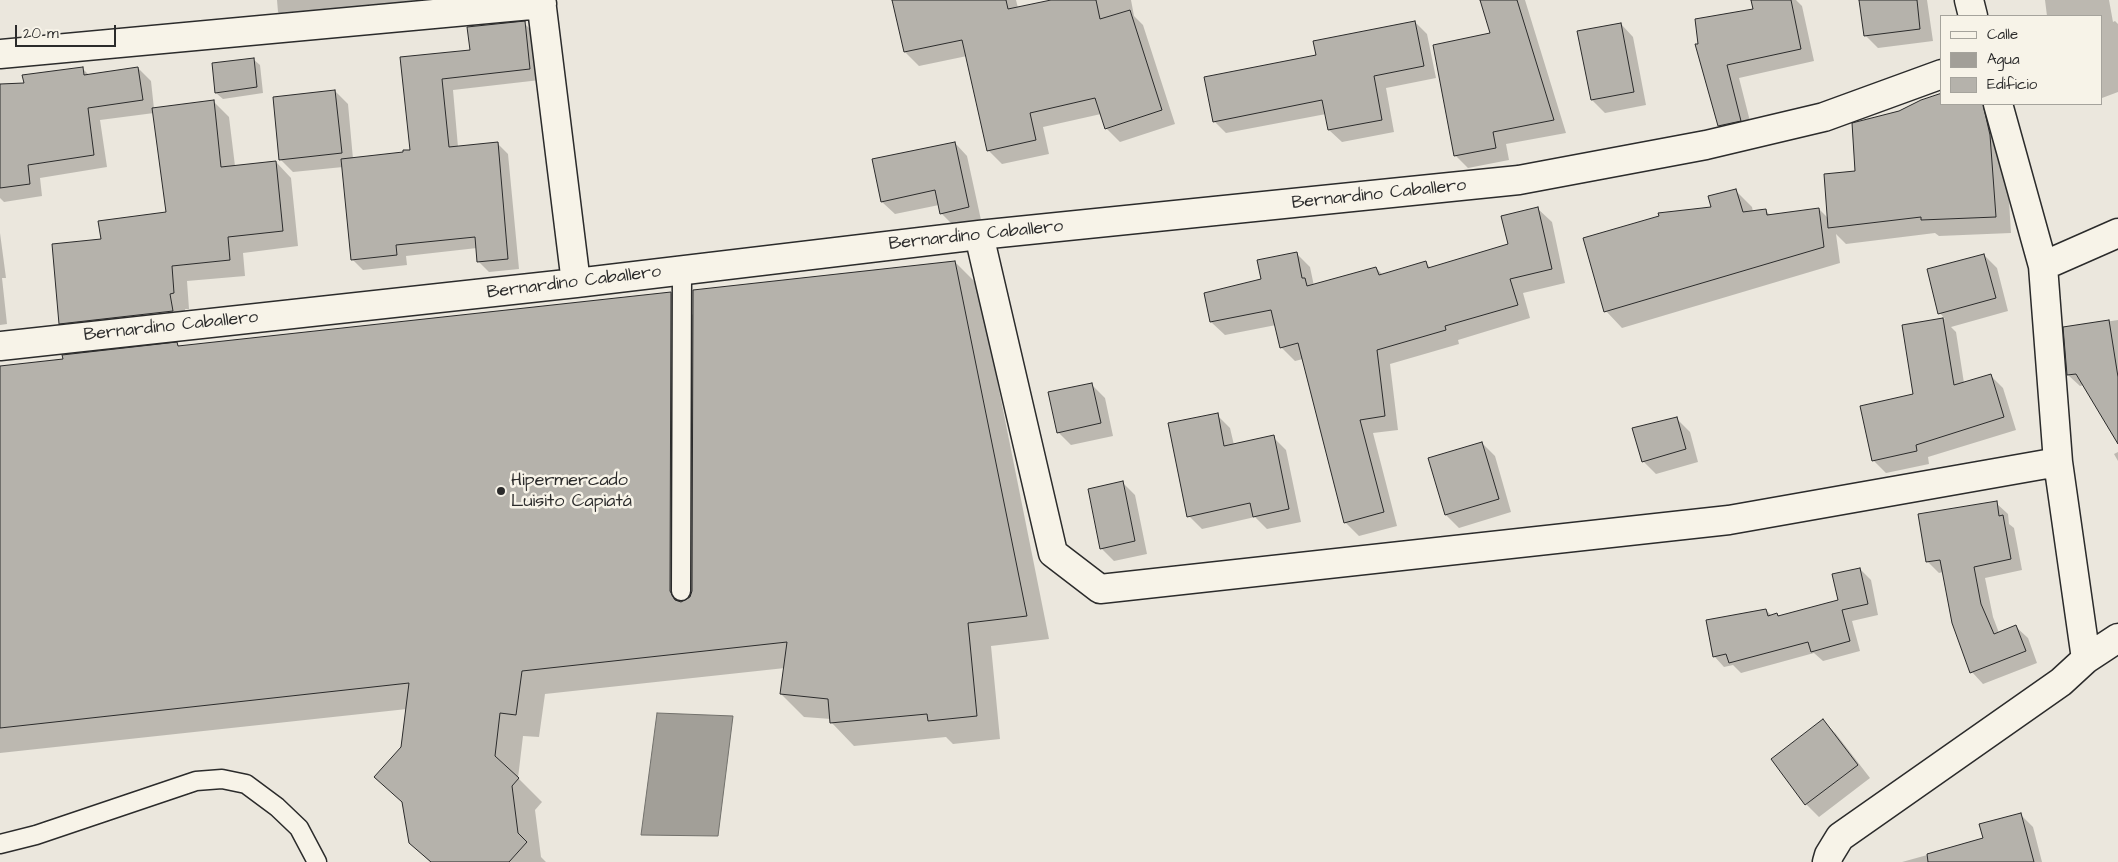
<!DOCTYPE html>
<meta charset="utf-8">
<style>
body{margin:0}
#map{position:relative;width:2118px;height:862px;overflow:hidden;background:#ebe7dd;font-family:"Architects Daughter",sans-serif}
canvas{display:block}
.legend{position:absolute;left:1940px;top:15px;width:162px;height:90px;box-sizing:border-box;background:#f7f3e8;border:1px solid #a5a39c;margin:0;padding:6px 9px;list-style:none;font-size:15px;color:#2b2b2b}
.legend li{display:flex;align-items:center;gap:10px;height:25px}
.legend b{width:25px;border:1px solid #a5a39c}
.scale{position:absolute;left:15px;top:25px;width:101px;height:22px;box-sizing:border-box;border:2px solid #2b2b2b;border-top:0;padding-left:6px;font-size:15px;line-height:18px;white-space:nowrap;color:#2b2b2b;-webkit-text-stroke:4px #f7f3e8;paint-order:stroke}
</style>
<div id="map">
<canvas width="2118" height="862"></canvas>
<ul class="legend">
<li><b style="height:6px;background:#f7f3e8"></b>Calle</li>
<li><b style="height:14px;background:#a29f98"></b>Agua</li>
<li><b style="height:14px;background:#b5b2ab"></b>Edificio</li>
</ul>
<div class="scale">20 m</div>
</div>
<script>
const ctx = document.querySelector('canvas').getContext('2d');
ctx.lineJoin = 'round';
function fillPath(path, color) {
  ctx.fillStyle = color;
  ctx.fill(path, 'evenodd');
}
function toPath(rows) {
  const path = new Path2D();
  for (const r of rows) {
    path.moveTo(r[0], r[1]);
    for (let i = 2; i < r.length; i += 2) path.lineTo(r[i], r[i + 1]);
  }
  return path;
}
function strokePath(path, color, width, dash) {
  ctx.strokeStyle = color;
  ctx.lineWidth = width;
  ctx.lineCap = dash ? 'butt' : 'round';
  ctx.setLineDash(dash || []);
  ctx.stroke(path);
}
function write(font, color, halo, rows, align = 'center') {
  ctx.font = font + ' "Architects Daughter",sans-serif';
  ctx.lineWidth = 5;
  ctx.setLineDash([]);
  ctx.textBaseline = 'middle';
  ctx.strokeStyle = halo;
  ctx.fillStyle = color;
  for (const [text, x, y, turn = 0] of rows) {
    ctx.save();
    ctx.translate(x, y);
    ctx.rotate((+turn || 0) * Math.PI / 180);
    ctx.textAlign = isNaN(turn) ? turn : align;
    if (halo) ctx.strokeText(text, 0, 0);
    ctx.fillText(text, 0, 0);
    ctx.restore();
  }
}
const water = toPath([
 [657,713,733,716,718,836,641,835,657,713]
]);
const shadow = toPath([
 [277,0,418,0,413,1,415,16,293,27,278,12],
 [894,0,1016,0,1018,8,1057,0,1131,0,1134,16,1143,25,1175,124,1120,142,1106,128,1101,114,1043,127,1049,154,1002,164,988,150,967,56,919,66,905,52],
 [1481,0,1525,0,1566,133,1506,144,1509,160,1468,168,1455,155,1492,34],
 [1753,0,1796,0,1802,6,1814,61,1739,78,1753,133,1732,138,1719,126,1700,45,1755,10],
 [1860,0,1927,0,1933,41,1878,48,1865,35],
 [2045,0,2109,0,2113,22,2115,21,2118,24,2118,92,2102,98,2102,16,2047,16],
 [1415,22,1427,34,1436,78,1386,88,1394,132,1342,142,1329,130,1326,114,1226,133,1214,121,1318,56],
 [524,23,535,34,540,80,453,90,458,147,497,143,508,154,519,269,489,272,479,262,477,248,406,256,407,265,363,270,352,259,343,167,293,172,280,159,335,91,348,104,353,159,404,153,411,151,401,58,471,51],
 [1621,24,1633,37,1646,105,1605,113,1592,100],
 [253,59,260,65,263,93,223,99,216,93],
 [82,68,89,75,138,68,151,81,154,109,213,101,229,117,235,166,276,162,291,178,298,246,243,253,245,276,187,281,189,309,185,309,188,327,76,339,61,323,102,240,167,214,154,113,100,120,107,167,40,178,42,196,4,202,0,198,0,85,25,84],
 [1942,104,2003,104,2011,233,1939,236,1935,233,1846,244,1836,234,1840,263,1622,328,1606,311,1713,208,1736,191,1752,207,1753,212,1766,211,1771,216,1819,209,1828,218,1857,172],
 [955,143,967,156,981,220,954,226,941,213,939,205,895,214,882,202],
 [1538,209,1552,222,1565,283,1523,293,1530,318,1458,340,1459,344,1390,364,1398,430,1373,433,1397,526,1359,536,1345,522,1303,359,1295,361,1281,347,1276,325,1225,335,1211,322,1296,253,1310,267,1314,286,1376,268,1383,275,1425,263,1431,268,1509,245],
 [0,233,6,278,2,278,7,324,0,325],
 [1984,255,1997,268,2008,311,1951,327,1956,332,1964,383,1990,375,2003,388,2016,430,1928,457,1929,464,1886,473,1873,460,1914,395,1903,326,1945,319,1940,313],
 [955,262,978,285,1049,639,991,646,1000,739,953,744,946,737,854,746,831,722,831,719,804,717,781,694,785,668,545,694,539,737,523,736,518,778,542,802,535,810,541,857,546,862,430,862,410,842,404,804,376,777,402,747,407,709,0,753,0,367,177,344,180,347,671,293,694,316],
 [2118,320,2118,442,2084,385,2080,386,2068,375,2065,328],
 [1092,385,1105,398,1113,436,1071,445,1058,432],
 [1217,415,1230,428,1234,445,1273,437,1286,450,1301,522,1267,529,1255,517,1202,529,1189,516],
 [1677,419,1690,432,1698,462,1656,474,1643,461],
 [1482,443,1495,456,1511,512,1459,528,1446,515],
 [2118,452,2118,461,2114,454],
 [1123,483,1135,495,1147,554,1114,561,1101,548],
 [1996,503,2008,514,2009,524,2014,528,2022,570,1985,578,1993,617,1999,633,2016,627,2028,638,2037,663,1983,684,1972,672,1943,572,1939,573,1927,561],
 [1860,569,1871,580,1878,615,1852,621,1860,651,1823,661,1814,653,1741,673,1733,665,1724,667,1714,656,1766,610,1772,616,1777,614,1779,617,1840,601],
 [1823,721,1836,734,1870,778,1819,817,1806,804],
 [2020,814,2033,827,2042,862,1902,862,1985,839]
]);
const building = toPath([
 [892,0,1006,0,1008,9,1051,0,1096,0,1100,19,1130,10,1162,110,1105,129,1095,98,1030,113,1036,140,987,151,962,40,904,52,892,0],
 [1480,0,1517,0,1554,120,1493,132,1496,148,1454,156,1433,45,1490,33,1480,0],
 [1751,0,1791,0,1801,49,1727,65,1741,121,1718,126,1695,44,1698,44,1695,19,1753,9,1751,0],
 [1859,0,1917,0,1920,29,1864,36,1859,0],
 [525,21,530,69,442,79,449,147,498,142,508,259,477,262,475,237,396,245,397,255,351,260,341,159,403,152,403,150,410,150,400,57,470,50,467,27,525,21],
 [1415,21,1424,66,1374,76,1382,120,1328,130,1322,100,1213,122,1204,77,1316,55,1313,41,1415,21],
 [1621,23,1634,92,1591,100,1577,31,1621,23],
 [254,58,257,87,215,93,212,63,254,58],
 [83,67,84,75,138,67,143,100,88,108,94,155,28,165,30,184,0,188,0,84,24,83,22,75,83,67],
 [335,90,342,153,279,160,273,97,335,90],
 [1942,93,1942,104,1983,104,1990,135,1996,217,1921,220,1921,217,1828,228,1824,174,1855,171,1852,123,1899,111,1921,100,1942,93],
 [214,100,221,167,276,161,283,231,228,237,230,260,172,266,174,293,170,294,173,311,59,324,52,244,101,239,98,221,166,212,152,108,214,100],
 [955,142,969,207,940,214,935,190,881,202,872,159,955,142],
 [1736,189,1743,212,1766,209,1767,215,1819,208,1824,247,1604,312,1583,238,1659,216,1658,213,1711,207,1708,196,1736,189],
 [1538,207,1552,269,1510,279,1518,305,1445,326,1446,330,1377,350,1385,416,1360,420,1384,512,1344,523,1298,343,1280,348,1271,310,1210,322,1204,293,1261,279,1257,260,1297,252,1302,278,1305,278,1307,286,1376,267,1379,275,1426,261,1428,268,1508,244,1501,216,1538,207],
 [1984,254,1996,298,1938,314,1927,269,1984,254],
 [955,261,1027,616,968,623,977,716,928,721,927,714,830,723,828,699,780,694,787,642,522,671,516,715,500,713,495,756,519,778,512,786,518,833,527,842,509,862,431,862,409,843,402,802,374,777,401,747,409,683,0,728,0,366,63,359,62,355,177,342,178,346,671,292,670,591,675,600,681,602,690,597,692,591,693,290,955,261],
 [1943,318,1954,385,1991,374,2004,417,1916,445,1917,451,1872,461,1860,406,1913,394,1902,325,1943,318],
 [2109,320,2118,377,2118,444,2076,374,2067,375,2063,327,2109,320],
 [1092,383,1101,423,1057,433,1048,392,1092,383],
 [1218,413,1224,446,1274,435,1289,509,1253,517,1250,503,1187,517,1168,423,1218,413],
 [1677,417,1686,449,1642,462,1632,428,1677,417],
 [1482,442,1499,499,1445,515,1428,458,1482,442],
 [1123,481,1135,541,1100,549,1088,489,1123,481],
 [1997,501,1999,516,2003,515,2011,559,1974,567,1981,604,1994,634,2016,625,2026,651,1970,673,1952,623,1940,560,1926,562,1918,514,1997,501],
 [1860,568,1868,604,1842,610,1850,641,1811,652,1808,642,1729,663,1726,654,1713,657,1706,620,1766,609,1768,616,1777,613,1778,616,1838,600,1832,574,1860,568],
 [1823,719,1858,765,1805,805,1771,759,1823,719],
 [2021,813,2034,862,1928,862,1927,854,1983,838,1979,824,2021,813]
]);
const service = toPath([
 [681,591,682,270],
 [0,844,36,835,196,781,222,779,246,784,277,807,299,828,317,862]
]);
const minor = toPath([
 [541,0,576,283],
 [1969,0,1973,16],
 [0,54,542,4],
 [1998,104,2043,266,2058,462,2086,659],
 [979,235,1053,553,1100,589,1729,520,2058,462],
 [2043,266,2118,233],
 [0,346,576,283,979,235,1519,180,1706,145,1824,117,1942,74],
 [1827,862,1829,855,1840,837,2061,682,2086,659,2118,638]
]);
const markers = [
 [501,491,5,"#2b2b2b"]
];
const streetNames = [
 ["Bernardino Caballero",1379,195,-6],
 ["Bernardino Caballero",976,236,-6],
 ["Bernardino Caballero",574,283,-7],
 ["Bernardino Caballero",171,327,-6]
];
const poiNames = [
 ["Hipermercado",511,481],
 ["Luisito Capiatá",511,502]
];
fillPath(water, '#a29f98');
strokePath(water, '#72716c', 1);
fillPath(shadow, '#0003');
fillPath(building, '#b5b2ab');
strokePath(building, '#2b2b2b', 1);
strokePath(service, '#2b2b2b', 21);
strokePath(minor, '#2b2b2b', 31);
strokePath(service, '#f7f3e8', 18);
strokePath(minor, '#f7f3e8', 28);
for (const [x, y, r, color] of markers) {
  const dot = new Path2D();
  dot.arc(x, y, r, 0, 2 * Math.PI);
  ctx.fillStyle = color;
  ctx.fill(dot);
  strokePath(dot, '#f7f3e8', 2);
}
write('18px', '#2b2b2b', '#f7f3e8', streetNames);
write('18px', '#2b2b2b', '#f7f3e8', poiNames, 'left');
</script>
